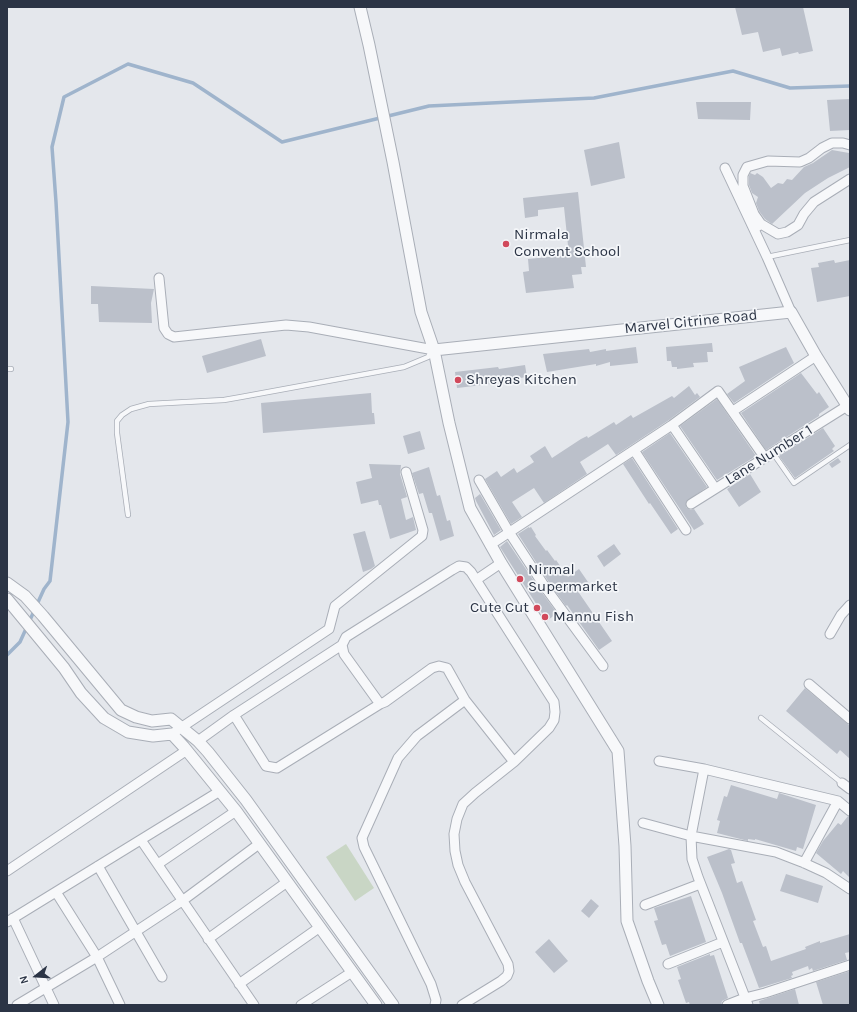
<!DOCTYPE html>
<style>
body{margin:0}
#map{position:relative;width:857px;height:1012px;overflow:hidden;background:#e4e7ec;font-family:Karla,sans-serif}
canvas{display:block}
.frame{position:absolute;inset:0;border:8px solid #2b3445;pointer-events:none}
.north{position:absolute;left:16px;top:956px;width:40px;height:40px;-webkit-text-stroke:3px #f4f6f9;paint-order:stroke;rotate:253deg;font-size:11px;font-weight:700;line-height:16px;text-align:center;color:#2b3445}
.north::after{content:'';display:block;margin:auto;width:14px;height:18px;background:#2b3445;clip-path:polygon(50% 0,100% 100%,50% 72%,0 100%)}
</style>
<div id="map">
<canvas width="857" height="1012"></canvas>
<div class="frame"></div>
<div class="north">N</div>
</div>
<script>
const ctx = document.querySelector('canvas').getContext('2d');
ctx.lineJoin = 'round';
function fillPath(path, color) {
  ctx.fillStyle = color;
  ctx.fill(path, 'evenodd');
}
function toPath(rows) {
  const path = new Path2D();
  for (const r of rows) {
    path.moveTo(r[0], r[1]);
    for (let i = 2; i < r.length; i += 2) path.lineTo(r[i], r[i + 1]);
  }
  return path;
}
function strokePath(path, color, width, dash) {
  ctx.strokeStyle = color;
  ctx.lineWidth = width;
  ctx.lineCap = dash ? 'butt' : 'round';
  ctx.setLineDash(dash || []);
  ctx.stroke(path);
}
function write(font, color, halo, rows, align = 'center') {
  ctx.font = font + ' Karla,sans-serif';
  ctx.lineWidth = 3.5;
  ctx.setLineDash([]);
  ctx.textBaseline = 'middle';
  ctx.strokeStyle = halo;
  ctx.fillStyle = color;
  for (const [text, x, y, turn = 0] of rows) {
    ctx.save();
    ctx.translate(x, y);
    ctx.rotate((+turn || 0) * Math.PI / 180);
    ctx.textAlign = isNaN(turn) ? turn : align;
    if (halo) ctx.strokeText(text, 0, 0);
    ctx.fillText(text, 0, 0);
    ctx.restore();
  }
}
const green = toPath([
 [346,844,374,888,355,901,326,857]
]);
const stream = toPath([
 [7,655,20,642,44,589,50,581,68,422,56,202,52,147,64,97,128,64,193,83,282,142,429,106,594,98,733,71,790,88,850,86]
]);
const building = toPath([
 [735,7,803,7,813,51,799,54,798,52,782,56,780,48,763,52,758,32,742,35],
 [850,99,850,130,830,131,827,100],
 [696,102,751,102,750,120,698,119],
 [619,142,625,178,591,186,584,150],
 [832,150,849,153,850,167,828,178,805,193,772,224,765,219,759,211,756,203,758,197,752,193,749,185,749,176,750,173,755,175,757,173,763,177,771,188,778,183,783,184,787,179,792,180,804,167,813,163],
 [578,192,586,267,581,267,582,274,572,275,574,288,526,293,523,272,529,271,528,259,569,255,564,207,538,210,538,216,525,218,523,198],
 [834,260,835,263,850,260,850,296,817,302,811,268,819,267,818,263],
 [91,286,154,289,151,303,152,323,99,322,98,304,91,304],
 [261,339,266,356,207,373,202,356],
 [712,343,713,352,707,352,708,362,693,363,694,367,677,369,677,367,672,367,671,361,667,361,666,347],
 [636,347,638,363,610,366,610,362,596,366,596,364,547,372,543,354,589,349,590,352,606,349,606,351],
 [786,347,794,363,734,403,727,394,745,381,739,367],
 [525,365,527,377,500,381,500,383,457,388,455,372,498,367,499,369],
 [801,373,817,394,819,392,829,407,819,414,819,416,766,450,741,413],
 [689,386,695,395,697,393,700,397,669,420,616,455,608,444,580,462,587,474,544,503,534,488,512,502,522,517,511,524,485,479,497,471,501,477,514,468,517,473,534,462,530,456,545,446,552,458,581,439,587,436,588,438,614,422,616,425,631,415,633,418,672,396,674,398],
 [371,393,372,413,374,413,375,424,263,433,261,403],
 [717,399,756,456,717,480,680,426],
 [823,428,835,446,832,449,834,451,795,478,779,456],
 [420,431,425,449,408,454,403,436],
 [670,433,707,487,686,502,686,507,691,510,694,509,704,524,694,530,642,452],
 [632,458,678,529,671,534,650,503,649,504,623,464],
 [838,458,841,462,832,468,829,464],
 [369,464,401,465,400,474,407,497,401,499,406,520,413,517,416,530,390,539,381,505,379,505,378,500,361,504,356,482,372,478],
 [429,467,437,496,440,495,447,521,450,520,454,536,440,541,432,513,429,513,423,493,419,494,412,473],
 [750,474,761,492,739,507,727,489],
 [480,494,501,530,494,535,476,501,475,498],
 [529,527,529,528,531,527,536,535,535,536,546,551,547,550,555,561,556,560,568,577,579,569,588,582,577,590,612,641,599,650,567,605,566,606,550,584,518,534],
 [365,531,375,566,371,569,363,572,353,534],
 [507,541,540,590,557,613,547,621,500,547],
 [614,544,621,554,604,567,597,556],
 [805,688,850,726,850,759,840,750,837,754,786,711],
 [731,785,777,799,779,793,816,805,803,849,797,847,796,851,755,839,755,840,748,839,748,841,717,833,720,821,717,820,724,796,727,797],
 [848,816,850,817,850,878,843,871,841,874,816,853,823,841,838,823,841,825],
 [729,849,731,850,735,863,731,864,737,883,742,881,756,920,753,921,763,947,766,946,771,961,806,949,805,947,820,941,820,943,850,934,850,952,845,953,847,960,813,971,812,968,809,970,808,966,792,972,793,975,791,976,792,978,759,988,742,943,740,943,722,893,707,857],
 [786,874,823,886,818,903,780,891],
 [691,896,706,942,670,956,666,944,662,945,654,921,658,920,654,908],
 [591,899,599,906,589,918,581,911],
 [549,939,568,961,554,973,535,952],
 [710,954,710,956,714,955,728,998,722,1001,721,1005,690,1005,689,1002,686,1003,678,980,681,979,677,967],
 [850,971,850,1005,823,1005,816,982],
 [795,989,799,1005,760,1005,759,1001]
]);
const service = toPath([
 [767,257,850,240],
 [7,369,11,369],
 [773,453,794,483,850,445],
 [128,515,117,433,117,421,122,415,131,409,149,404,224,400,241,397,404,367,428,357,432,349],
 [761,718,842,783]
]);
const minor = toPath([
 [725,168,767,257,791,312],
 [761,224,778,234,787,232,798,225,804,214,814,202,850,179],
 [754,229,761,224,754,214,743,186,743,175,747,167,768,161,800,162,809,158,822,148,832,143,843,143,850,145],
 [159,278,164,328,168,334,174,337,286,325,309,327,434,350],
 [733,411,816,356],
 [672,425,715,488],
 [634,450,686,530],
 [479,480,509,532,545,587,603,666],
 [691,504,847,406],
 [490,545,672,425,718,391,765,458],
 [476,580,501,563],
 [830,634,841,615,850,605],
 [342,645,344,654,380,704,385,702,432,668,439,666,447,668,465,700,417,736,398,758,362,838,364,847,431,984,436,1000,435,1005],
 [809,684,850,719],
 [465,700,514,762],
 [234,715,266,766,277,768,380,704],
 [176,731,329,629,335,606,422,536,423,530,406,472],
 [198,741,234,715,342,645,346,637,452,570,459,566,466,567,471,572,554,702,555,712,554,720,549,728,514,762,475,793,463,804,457,819,454,834,455,851,458,865,465,882,508,964,509,971,507,976,501,981,462,1005],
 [659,761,704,769,838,801,850,811],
 [704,769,691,836,692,859,698,877,748,1005],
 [842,783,850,789],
 [643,823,691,836,776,852,802,862,826,873,850,889],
 [141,840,254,1005],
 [804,863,838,801],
 [158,864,236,811],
 [98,866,162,977],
 [7,871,187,750],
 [56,892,97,957,120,1005],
 [645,905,700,884],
 [13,918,54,1005],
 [7,922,220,791],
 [208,939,287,882],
 [668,964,723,942],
 [239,984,320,927],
 [17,1005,97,957,182,901,259,844],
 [301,1005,352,972],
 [727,1005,745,998,765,993,850,965]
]);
const tertiary = toPath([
 [360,7,369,45,393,162,421,312,434,350,449,423,470,508,501,563,618,751,625,846,627,921,648,981,658,1005],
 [434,350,791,312,816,356,850,410],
 [7,583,25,596,43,616,121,710,136,717,152,721,171,719,198,741,208,752,246,800,393,1005],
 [7,599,64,668,81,693,104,718,128,732,153,736,172,734,184,747,236,811,376,1005]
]);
const markers = [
 [506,244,4,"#d1495b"],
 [458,380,4,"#d1495b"],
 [520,579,4,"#d1495b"],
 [537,608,4,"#d1495b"],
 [545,617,4,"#d1495b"]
];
const poiNames = [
 ["Nirmala",514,235],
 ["Convent School",514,252],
 ["Shreyas Kitchen",466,380],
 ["Nirmal",528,570],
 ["Supermarket",528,587],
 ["Cute Cut",529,608,"right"],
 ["Mannu Fish",553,617]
];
const streetNames = [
 ["Marvel Citrine Road",691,322,-6],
 ["Lane Number 1",769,455,-32]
];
fillPath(green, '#c9d6c5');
strokePath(stream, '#9fb4cc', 3.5);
fillPath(building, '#bbc0ca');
strokePath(service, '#a9aeb7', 6);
strokePath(minor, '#a9aeb7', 11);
strokePath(tertiary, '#a9aeb7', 13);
strokePath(service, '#f7f8fa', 4.5);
strokePath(minor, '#f7f8fa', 9);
strokePath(tertiary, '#f7f8fa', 11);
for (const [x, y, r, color] of markers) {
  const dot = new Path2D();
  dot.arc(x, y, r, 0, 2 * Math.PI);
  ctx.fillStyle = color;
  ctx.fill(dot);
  strokePath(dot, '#f4f6f9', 1.5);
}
write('15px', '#2b3445', '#f4f6f9', poiNames, 'left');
write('15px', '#2b3445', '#f4f6f9', streetNames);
</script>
